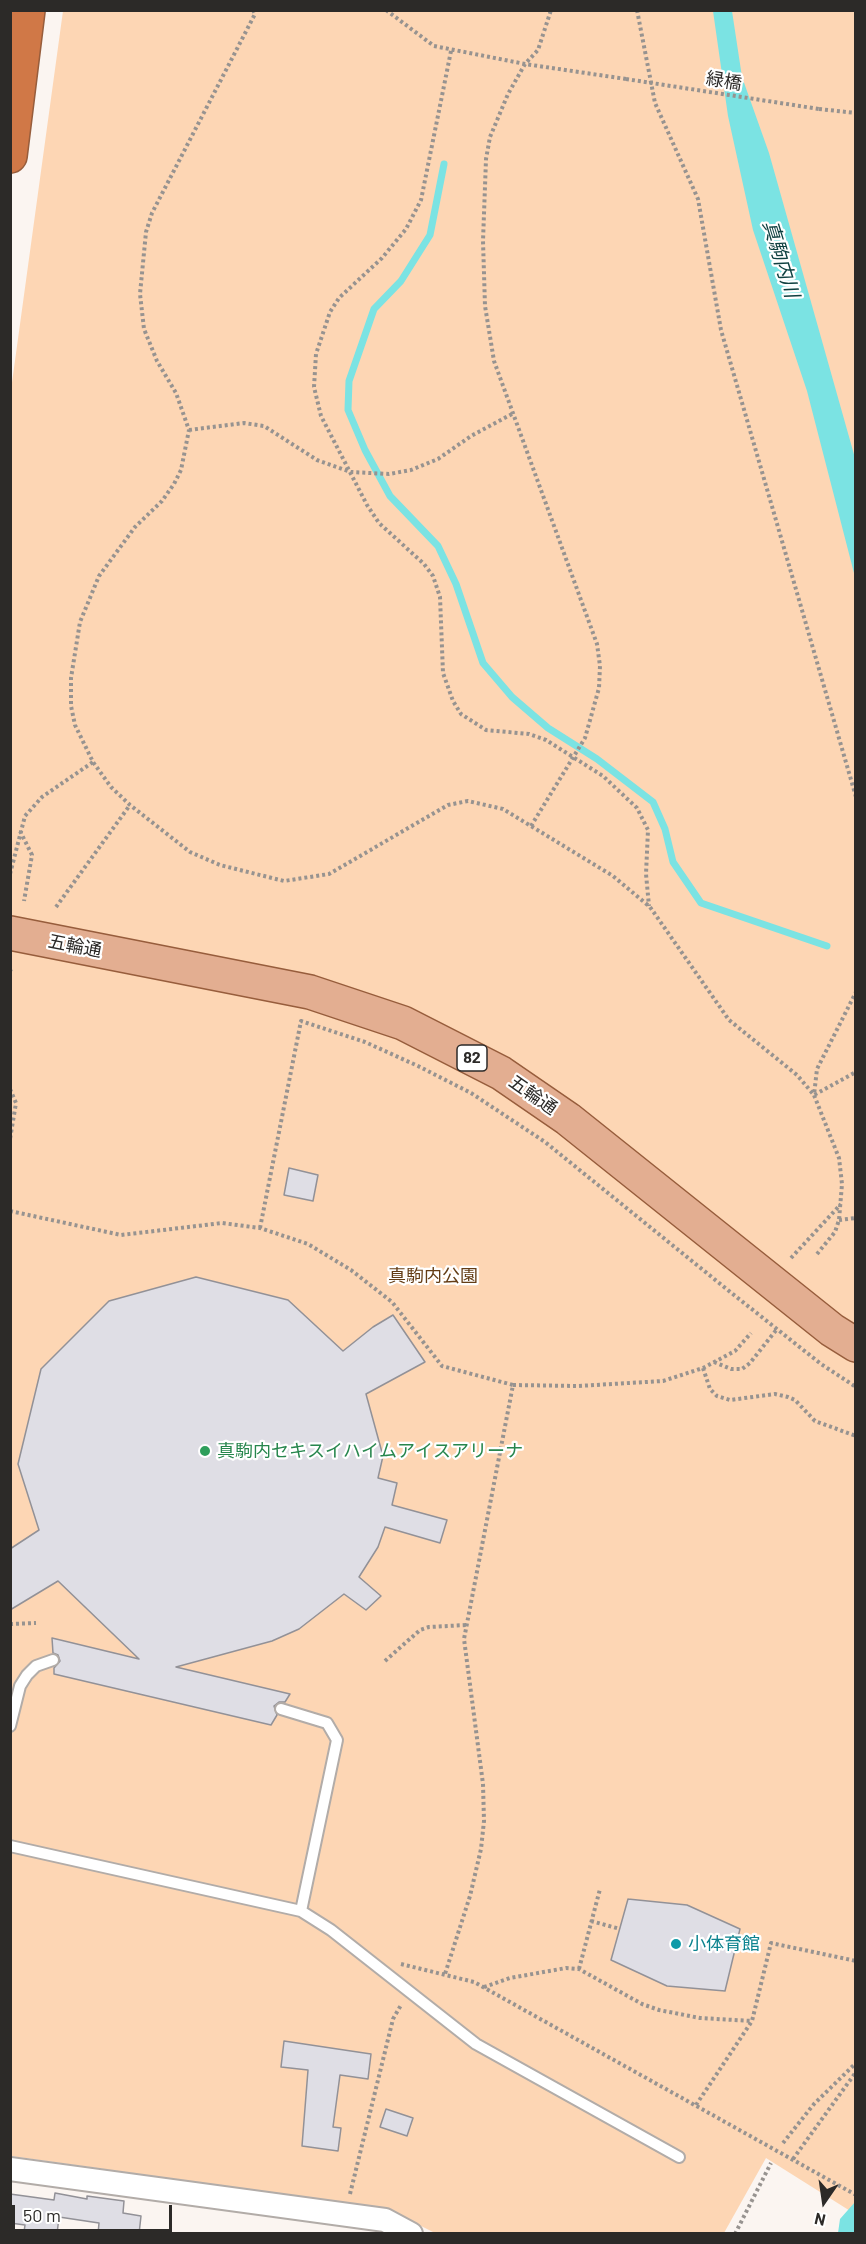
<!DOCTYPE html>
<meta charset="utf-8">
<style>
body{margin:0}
#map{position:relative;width:866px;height:2244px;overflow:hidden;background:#fbf5f1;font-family:Barlow,sans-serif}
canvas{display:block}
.frame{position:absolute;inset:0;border:12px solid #2c2a28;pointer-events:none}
.north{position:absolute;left:794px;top:2172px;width:60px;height:60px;-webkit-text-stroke:4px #fff;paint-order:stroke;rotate:193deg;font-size:16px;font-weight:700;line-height:24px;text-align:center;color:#2c2a28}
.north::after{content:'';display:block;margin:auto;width:21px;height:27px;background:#2c2a28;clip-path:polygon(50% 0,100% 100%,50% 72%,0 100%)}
.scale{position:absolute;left:12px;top:2205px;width:160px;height:27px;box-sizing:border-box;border:3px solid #2c2a28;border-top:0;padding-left:8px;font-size:18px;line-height:21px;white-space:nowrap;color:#2c2a28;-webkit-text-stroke:4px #fff;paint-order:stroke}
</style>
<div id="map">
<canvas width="866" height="2244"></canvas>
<div class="frame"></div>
<div class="north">N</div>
<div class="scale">50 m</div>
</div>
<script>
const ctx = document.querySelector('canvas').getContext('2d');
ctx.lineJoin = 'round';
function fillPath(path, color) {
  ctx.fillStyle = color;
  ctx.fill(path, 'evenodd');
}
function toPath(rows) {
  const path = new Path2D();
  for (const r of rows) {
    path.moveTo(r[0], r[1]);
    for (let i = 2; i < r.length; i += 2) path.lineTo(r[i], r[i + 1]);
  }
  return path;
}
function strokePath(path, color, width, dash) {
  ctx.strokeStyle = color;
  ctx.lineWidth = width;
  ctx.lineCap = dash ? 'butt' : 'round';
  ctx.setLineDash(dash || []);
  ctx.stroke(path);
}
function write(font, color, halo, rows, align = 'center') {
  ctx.font = font + ' Barlow,"Noto Sans JP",sans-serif';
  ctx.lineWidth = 4.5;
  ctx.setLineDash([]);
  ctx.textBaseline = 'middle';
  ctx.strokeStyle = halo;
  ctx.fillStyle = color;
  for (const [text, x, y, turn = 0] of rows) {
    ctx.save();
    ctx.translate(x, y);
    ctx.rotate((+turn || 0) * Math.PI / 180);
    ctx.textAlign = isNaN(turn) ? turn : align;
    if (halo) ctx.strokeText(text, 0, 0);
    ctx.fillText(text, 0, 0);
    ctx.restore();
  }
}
const green = toPath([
 [63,11,855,11,855,2214,766,2158,724,2233,437,2234,387,2209,11,2156,10,397]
]);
const water = toPath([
 [713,11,732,11,742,77,769,153,855,458,855,577,807,391,753,230,728,116],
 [855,2202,855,2233,838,2233,840,2219]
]);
const stream = toPath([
 [444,164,430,235,401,281,374,309,349,381,348,410,365,450,390,496,438,546,456,584,483,663,512,697,548,728,597,759,653,802,665,829,673,862,701,903,827,946]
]);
const building = toPath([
 [289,1168,318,1175,313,1201,284,1195,289,1168],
 [196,1277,288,1300,343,1351,373,1327,393,1315,425,1362,366,1394,383,1456,378,1478,397,1483,392,1505,447,1520,440,1543,385,1527,378,1547,359,1577,381,1596,366,1610,344,1594,299,1629,272,1641,176,1667,290,1694,285,1702,279,1702,274,1706,277,1715,271,1725,54,1674,54,1668,60,1661,58,1655,53,1653,52,1638,139,1659,58,1581,10,1610,10,1549,39,1530,18,1464,41,1369,109,1301,196,1277],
 [628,1899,687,1905,740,1929,725,1991,667,1986,611,1960,628,1899],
 [284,2041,371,2054,368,2079,340,2075,333,2127,341,2128,338,2151,302,2146,308,2070,281,2067,284,2041],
 [386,2109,413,2118,407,2136,380,2127,386,2109],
 [55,2193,87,2199,87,2196,124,2201,123,2213,141,2216,139,2234,98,2234,99,2223,59,2217,57,2234,24,2232,25,2225,10,2223,10,2194,54,2200,55,2193]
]);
const path = toPath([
 [253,10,255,14,152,213,146,232,140,294,144,329,157,361,176,393,189,430,181,470,174,484,162,501,135,527,99,576,80,622,71,678,71,706,75,725,93,762,111,787,130,805,190,852,220,865,284,881,329,874,448,805,468,801,503,809,613,876,650,907,729,1020,797,1075,814,1095,856,1072],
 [386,10,434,46,525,64,626,79],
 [637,10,655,103,698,199,721,330,856,797],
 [451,51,421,200,406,229,382,258,339,298,330,312,316,354,314,387,321,416,367,505,379,523,424,564,433,576,440,597,443,673,453,701,461,714,486,730,529,734,546,740,603,776,637,808,648,830,646,874,649,906],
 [819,109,856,113],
 [189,430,244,423,264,426,317,460,351,472,389,474,411,470,438,459,471,436,512,414],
 [531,826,585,738,599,688,600,666,597,644,494,361,485,306,483,241,486,159,490,137,508,94,525,64,538,50,551,10],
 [20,831,32,855,24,901],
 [10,874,25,816,42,797,93,762],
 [56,907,130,805],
 [10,971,11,969],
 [10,1089,16,1103,10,1139],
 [10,1211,121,1235,222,1223,260,1228,308,1244,351,1270,392,1302,442,1366,513,1385,464,1639,483,1784,484,1821,481,1849,470,1896,445,1974],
 [839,1220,856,1218],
 [260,1228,301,1021,365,1042,418,1066,471,1093,545,1142,729,1291,821,1364,856,1387],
 [817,1254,835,1232,839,1220,842,1184,839,1158,814,1095,817,1069,856,992],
 [791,1258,841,1204],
 [714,1362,731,1369,742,1369,750,1363,777,1329],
 [703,1368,710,1389,717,1396,730,1400,775,1394,788,1397,795,1400,815,1421,856,1436],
 [513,1385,578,1386,663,1381,703,1368,735,1351,751,1333],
 [10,1624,36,1623],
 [385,1661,420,1630,429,1627,466,1625],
 [591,1921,620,1929],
 [401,1964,474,1982,856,2195],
 [579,1969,600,1889],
 [484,1987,510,1978,566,1968,579,1969,642,2004,659,2010,700,2018,752,2021],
 [696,2105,752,2021,771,1943,856,1961],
 [783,2143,814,2104,856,2063],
 [793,2159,856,2072],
 [350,2194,393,2019,401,2005],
 [735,2234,771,2163]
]);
const lane = toPath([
 [281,1709,327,1723,337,1740,301,1911],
 [10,1726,20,1686,27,1675,36,1666,53,1660],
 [10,1846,301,1911,331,1930,476,2044,679,2157]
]);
const street = toPath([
 [10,2169,385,2220,411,2234]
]);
const primary = toPath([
 [10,933,310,992,403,1023,501,1073,568,1119,832,1330,856,1345]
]);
const highway = toPath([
 [10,156,28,10]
]);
const pathBridge = toPath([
 [626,79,819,109]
]);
const markers = [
 [205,1451,6,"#2e9e5b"],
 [676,1944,6,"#0f9aa8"]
];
const shields = [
 [472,1058,30]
];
const shieldNames = [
 ["82",472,1058]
];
const streetNames = [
 ["緑橋",724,81,9],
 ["五輪通",75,946,11],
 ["五輪通",533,1095,35]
];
const parkNames = [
 ["真駒内公園",433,1276]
];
const leisureNames = [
 ["真駒内セキスイハイムアイスアリーナ",217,1451]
];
const cultureNames = [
 ["小体育館",688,1944]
];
const waterNames = [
 ["真駒内川",781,259,73]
];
fillPath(green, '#fdd6b4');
fillPath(water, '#7be3e3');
strokePath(stream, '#7be3e3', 7);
fillPath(building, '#dfdee5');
strokePath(building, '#929197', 1.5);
strokePath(lane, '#b2aca8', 14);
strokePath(street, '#b2aca8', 26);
strokePath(primary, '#975d3c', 36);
strokePath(highway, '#975d3c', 36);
strokePath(path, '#979390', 4, [3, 3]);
strokePath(lane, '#fff', 10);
strokePath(street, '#fff', 22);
strokePath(primary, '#e3ae91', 33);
strokePath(highway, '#d07847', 33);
strokePath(pathBridge, '#979390', 4, [3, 3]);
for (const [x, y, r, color] of markers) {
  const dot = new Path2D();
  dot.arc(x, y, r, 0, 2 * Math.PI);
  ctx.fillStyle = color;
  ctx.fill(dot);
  strokePath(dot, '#fff', 2);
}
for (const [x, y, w] of shields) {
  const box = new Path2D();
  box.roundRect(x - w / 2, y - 13, w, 26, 4.5);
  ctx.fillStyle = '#fff';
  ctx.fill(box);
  strokePath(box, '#2c2a28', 1.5);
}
write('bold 16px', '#2c2a28', null, shieldNames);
write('18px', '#2c2a28', '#fff', streetNames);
write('18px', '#643d15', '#fff', parkNames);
write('18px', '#27864d', '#fff', leisureNames, 'left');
write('18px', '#0d838f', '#fff', cultureNames, 'left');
write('italic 20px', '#0f4141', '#fff', waterNames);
</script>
